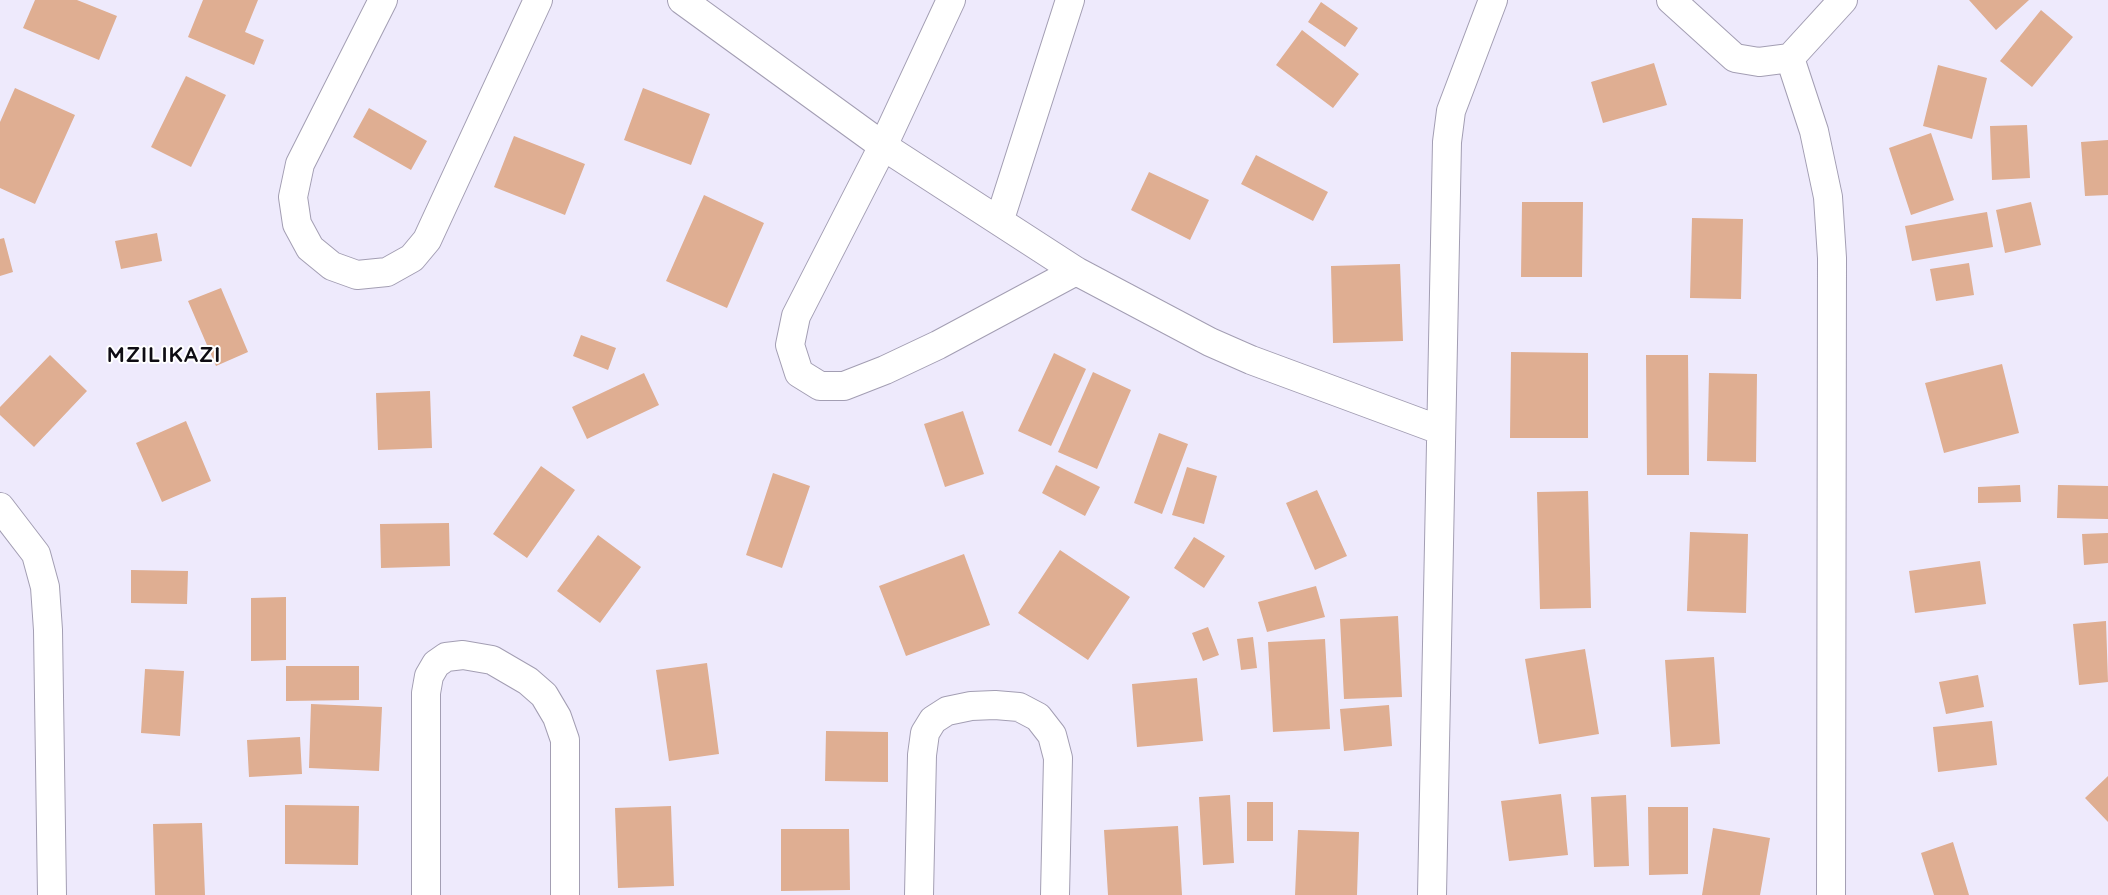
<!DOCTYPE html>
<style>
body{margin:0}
canvas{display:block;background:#eeeafc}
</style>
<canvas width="2108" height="895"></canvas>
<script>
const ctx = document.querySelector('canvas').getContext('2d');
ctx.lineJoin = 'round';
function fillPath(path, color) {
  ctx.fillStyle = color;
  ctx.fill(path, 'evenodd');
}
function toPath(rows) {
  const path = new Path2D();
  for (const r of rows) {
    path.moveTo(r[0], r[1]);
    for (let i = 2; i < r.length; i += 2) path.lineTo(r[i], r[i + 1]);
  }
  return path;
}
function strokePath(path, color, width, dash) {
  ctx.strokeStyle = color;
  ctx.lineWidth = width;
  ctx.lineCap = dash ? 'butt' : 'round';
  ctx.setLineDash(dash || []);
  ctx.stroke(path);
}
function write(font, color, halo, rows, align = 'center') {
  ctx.font = font + ' Quicksand,sans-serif';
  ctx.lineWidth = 4;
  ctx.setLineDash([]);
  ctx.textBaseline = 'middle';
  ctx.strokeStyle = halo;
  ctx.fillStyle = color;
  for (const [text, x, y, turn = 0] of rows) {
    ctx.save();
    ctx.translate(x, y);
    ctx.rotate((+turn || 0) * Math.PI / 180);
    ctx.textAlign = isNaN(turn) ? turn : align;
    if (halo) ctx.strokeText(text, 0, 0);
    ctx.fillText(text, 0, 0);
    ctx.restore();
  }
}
const building = toPath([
 [35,0,77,0,117,16,99,60,23,28],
 [203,0,258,0,245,32,264,40,254,65,188,37],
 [1969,0,2029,0,1996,30],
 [1321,2,1358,28,1345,47,1308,22],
 [2041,10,2073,37,2032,87,2000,61],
 [1302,30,1359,74,1333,108,1276,65],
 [1654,63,1667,105,1603,123,1591,82],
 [1938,65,1987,78,1972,139,1923,126],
 [186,76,226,95,191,167,151,147],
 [15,88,75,115,35,204,0,188,0,122],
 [643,88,710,114,691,165,624,140],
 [369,108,427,141,411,170,353,137],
 [2027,125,2030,178,1992,180,1990,126],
 [1931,133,1954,200,1911,215,1889,148],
 [514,136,585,164,565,215,494,187],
 [2108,140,2108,195,2085,196,2081,142],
 [1256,155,1328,192,1313,221,1241,184],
 [1149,172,1209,200,1190,240,1131,210],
 [704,195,764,223,727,308,666,281],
 [1522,202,1583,202,1582,277,1521,277],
 [2031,202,2041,245,2005,253,1996,210],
 [1987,212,1993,247,1912,261,1905,226],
 [1692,218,1743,219,1741,299,1690,298],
 [157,233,162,261,121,269,115,241],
 [4,238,13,272,0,276,0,239],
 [1969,263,1974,295,1936,301,1930,269],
 [1400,264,1403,341,1333,343,1331,266],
 [221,288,248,352,216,366,188,301],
 [581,335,616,348,608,370,573,356],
 [1511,352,1588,353,1588,438,1510,438],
 [1054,353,1086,369,1051,446,1018,431],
 [50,355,87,391,34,447,0,415,0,407],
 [1646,355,1688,355,1689,475,1647,475],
 [2002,364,2019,433,1944,453,1925,383],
 [1093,372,1131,390,1097,469,1058,452],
 [644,373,659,405,587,439,572,407],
 [1709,373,1757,374,1756,462,1707,461],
 [430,391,432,448,378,450,376,393],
 [963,411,984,474,945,487,924,424],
 [186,421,211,481,162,502,136,443],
 [1159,433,1188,444,1162,514,1134,503],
 [1056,465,1100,487,1085,516,1042,493],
 [541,466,575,490,527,558,493,534],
 [1187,467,1217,476,1204,524,1172,515],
 [773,473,810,486,782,568,746,555],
 [2020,485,2021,502,1978,503,1978,487],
 [2058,485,2108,486,2108,519,2057,518],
 [1317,490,1347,556,1315,570,1286,503],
 [1588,491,1591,608,1540,609,1537,492],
 [449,523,450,566,381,568,380,524],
 [1690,532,1748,534,1746,613,1687,611],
 [2108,533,2108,563,2084,565,2082,534],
 [598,535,641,567,600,623,557,591],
 [1194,537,1225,556,1204,588,1174,568],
 [1060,550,1130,597,1088,660,1018,613],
 [964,554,990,625,906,656,879,586],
 [1980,561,1986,604,1915,613,1909,571],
 [131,570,188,571,187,604,131,603],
 [1316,586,1325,617,1267,632,1258,602],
 [286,597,286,660,251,661,251,598],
 [1398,616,1402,697,1344,699,1340,619],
 [2106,621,2108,682,2079,685,2073,624],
 [1208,627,1219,655,1203,661,1192,633],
 [1253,637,1257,668,1241,670,1237,639],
 [1325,639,1330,729,1273,732,1268,642],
 [1585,649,1599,734,1539,744,1525,659],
 [1714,657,1720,744,1671,747,1665,660],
 [707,663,719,754,669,761,656,670],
 [286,666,359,666,359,700,286,701],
 [145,669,184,671,180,736,141,733],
 [1978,675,1984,707,1946,714,1939,682],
 [1197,678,1203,741,1137,747,1132,684],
 [311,704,382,707,379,771,309,768],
 [1389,705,1392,746,1344,751,1340,709],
 [1992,721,1997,765,1938,772,1933,727],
 [826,731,888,732,888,782,825,781],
 [300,737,302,774,249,777,247,740],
 [2108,776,2108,822,2085,798],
 [1561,794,1568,855,1509,861,1501,801],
 [1230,795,1234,863,1203,865,1199,797],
 [1626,795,1629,866,1594,867,1591,797],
 [1247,802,1273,802,1273,841,1247,841],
 [285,805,359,806,358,865,285,864],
 [671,806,674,886,618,888,615,808],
 [1648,807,1688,807,1688,874,1649,875],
 [202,823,205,895,155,895,153,824],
 [1178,826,1182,895,1108,895,1104,830],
 [1713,828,1770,838,1760,895,1702,895],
 [781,829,849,829,850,890,781,891],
 [1298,830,1359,832,1357,895,1295,895],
 [1953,842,1969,895,1934,895,1921,853]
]);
const minor = toPath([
 [383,0,300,164,293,197,297,224,310,248,332,266,357,275,387,272,412,258,427,240,538,0],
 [682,0,883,146,1076,271,1210,342,1251,360,1440,430],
 [951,0,883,146,796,316,790,345,799,373,820,386,844,386,885,370,938,345,1076,271],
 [1671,0,1735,58,1759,62,1790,58,1843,0],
 [1790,58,1814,131,1828,197,1832,258,1831,895],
 [1000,219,1070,0],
 [0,507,36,554,45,587,48,630,52,895],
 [426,895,426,693,429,676,436,664,446,657,463,655,492,660,528,681,544,695,557,717,565,740,565,895],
 [919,895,922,755,925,733,933,720,947,711,971,706,995,705,1019,707,1038,717,1052,735,1058,758,1055,895],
 [1432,895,1447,142,1451,111,1493,0]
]);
const districtNames = [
 ["MZILIKAZI",164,355]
];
fillPath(building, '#dfae92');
strokePath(minor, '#a39eb3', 30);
strokePath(minor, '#fff', 28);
ctx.letterSpacing = '1px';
write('bold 22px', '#0f0d14', '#fff', districtNames);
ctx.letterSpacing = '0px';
</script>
